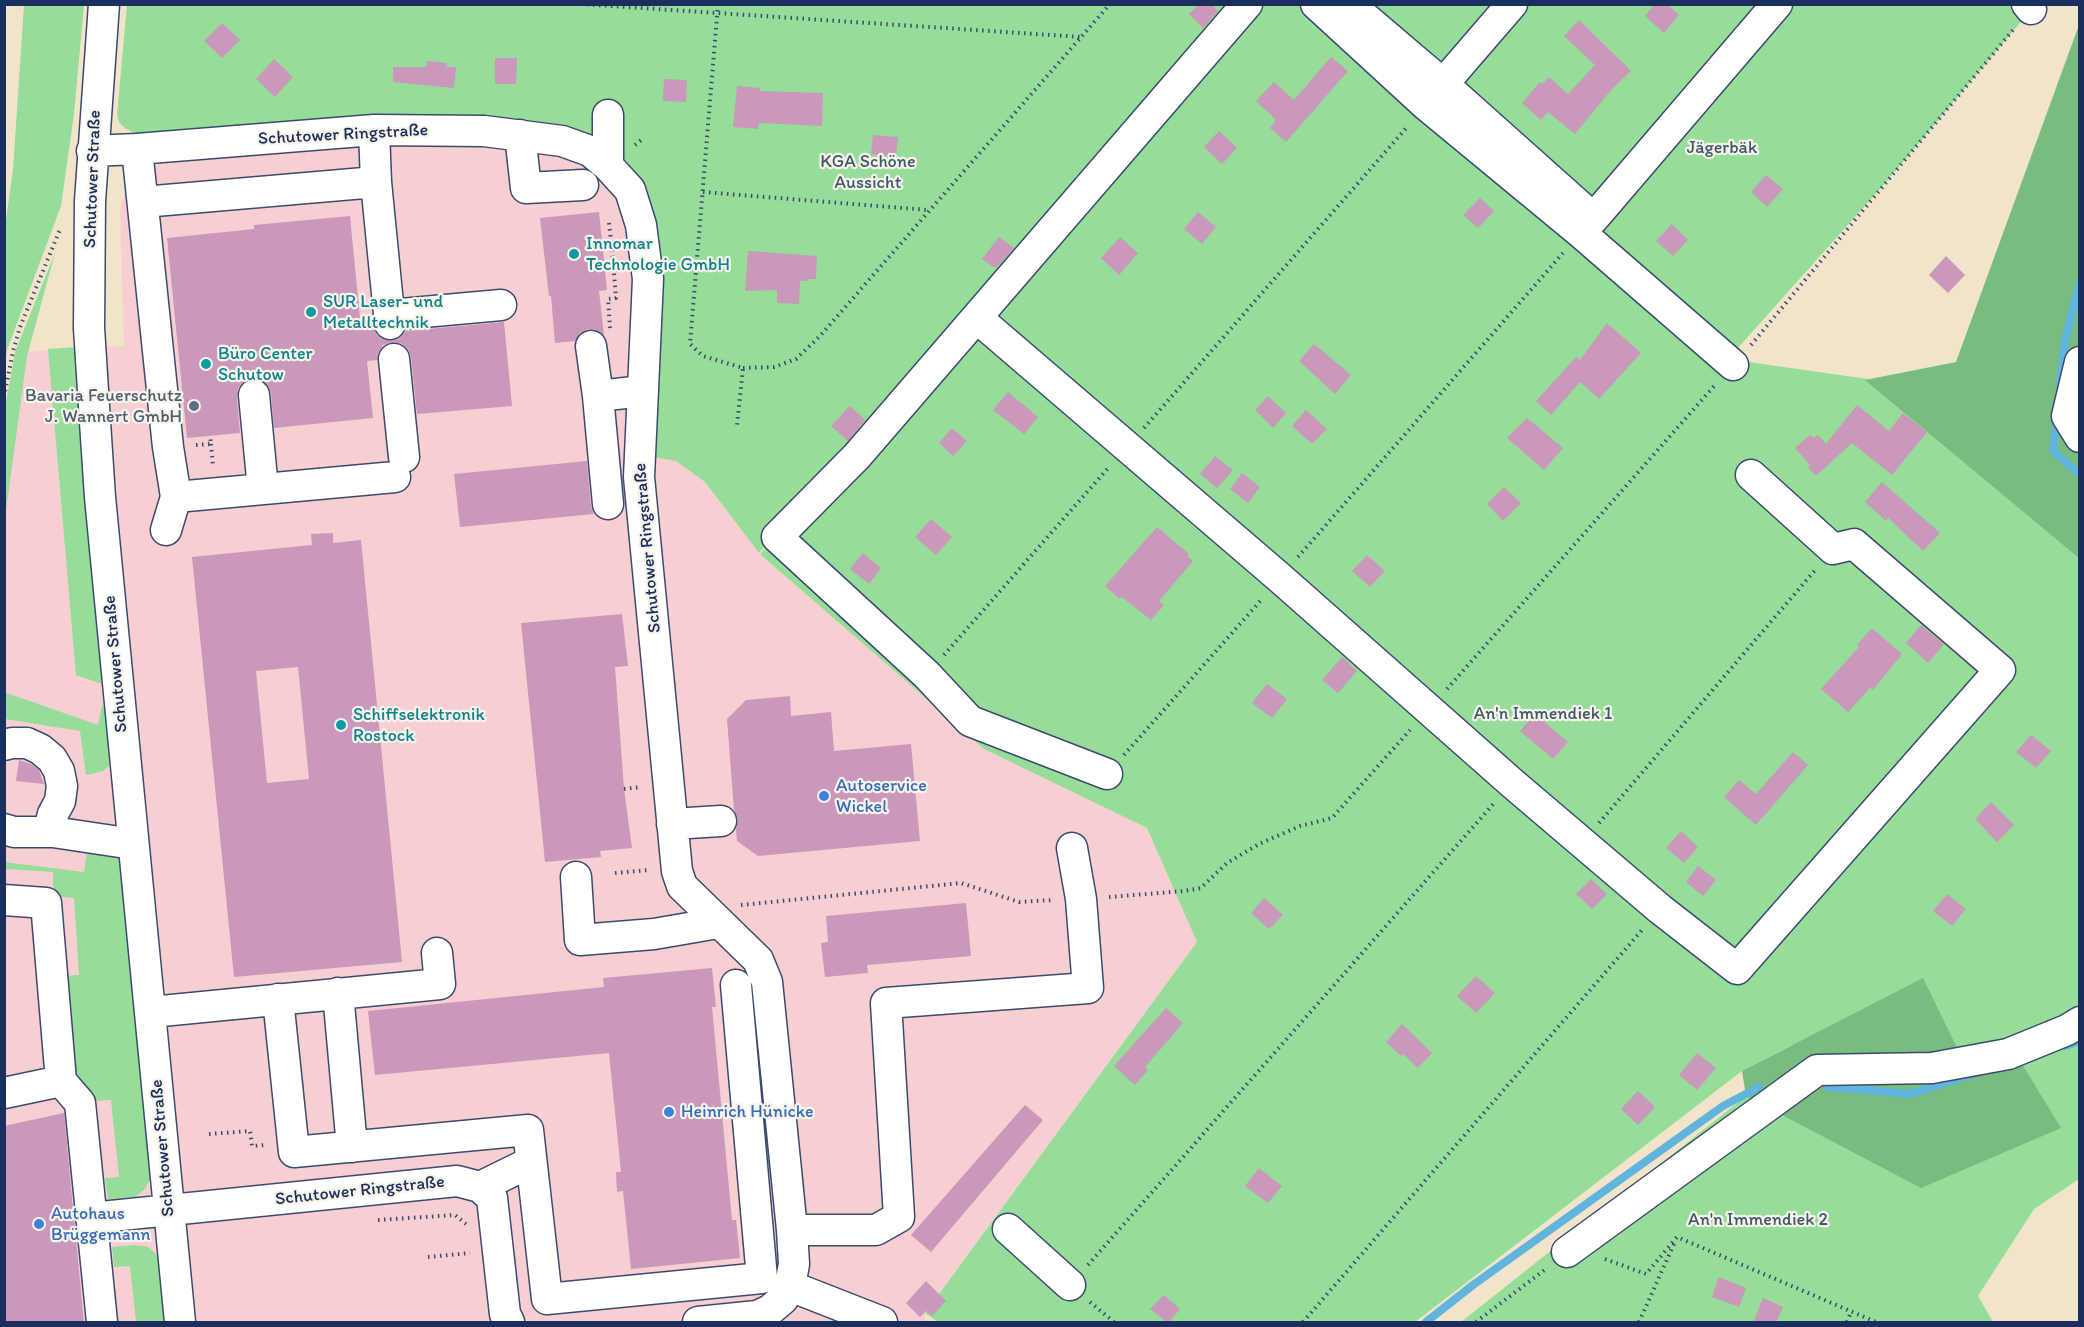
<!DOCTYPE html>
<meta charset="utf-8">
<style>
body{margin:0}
#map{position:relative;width:2084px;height:1327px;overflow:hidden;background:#f1e4ca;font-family:Itim,sans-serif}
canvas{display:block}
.frame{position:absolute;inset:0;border:6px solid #1b2f5e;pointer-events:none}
</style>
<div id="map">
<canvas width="2084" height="1327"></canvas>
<div class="frame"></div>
</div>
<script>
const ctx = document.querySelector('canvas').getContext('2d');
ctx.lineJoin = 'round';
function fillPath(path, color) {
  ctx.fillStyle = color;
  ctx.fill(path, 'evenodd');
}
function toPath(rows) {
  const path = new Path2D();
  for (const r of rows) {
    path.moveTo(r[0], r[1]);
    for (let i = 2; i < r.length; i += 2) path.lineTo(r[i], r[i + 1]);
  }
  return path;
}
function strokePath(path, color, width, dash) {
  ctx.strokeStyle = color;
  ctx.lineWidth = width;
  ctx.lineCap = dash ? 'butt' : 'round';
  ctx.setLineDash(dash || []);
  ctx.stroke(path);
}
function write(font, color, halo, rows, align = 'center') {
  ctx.font = font + ' Itim,sans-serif';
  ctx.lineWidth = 4.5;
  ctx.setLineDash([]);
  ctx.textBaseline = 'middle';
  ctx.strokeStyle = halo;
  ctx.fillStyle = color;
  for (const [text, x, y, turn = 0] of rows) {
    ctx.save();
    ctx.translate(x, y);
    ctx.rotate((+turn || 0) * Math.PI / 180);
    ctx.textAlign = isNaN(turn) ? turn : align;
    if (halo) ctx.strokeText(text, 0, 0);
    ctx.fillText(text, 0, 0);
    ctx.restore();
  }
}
const built = toPath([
 [560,130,655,222,663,286,653,456,676,461,705,482,759,553,984,749,1147,828,1197,942,925,1312,925,1322,5,1322,4,423,18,352,124,346,120,209,141,137]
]);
const green = toPath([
 [24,5,84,5,74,114,61,206,7,350,5,364,4,234,13,170],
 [127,5,2035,5,1887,181,1736,350,1554,194,1748,362,1868,379,2079,557,2079,1179,2034,1209,1978,1296,1993,1322,1461,1322,1746,1096,1817,1070,1790,1046,1742,1071,1415,1322,938,1322,925,1313,1197,942,1147,828,984,749,760,554,989,290,759,553,705,482,676,461,653,457,663,286,655,222,591,139,141,137,125,128,119,122,117,115],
 [55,253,27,356,5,518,5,408,15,352],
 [77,347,105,685,76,675,48,349],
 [4,692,98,725,102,706,110,708,111,760,108,767,103,771,86,775,80,731,5,719],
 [87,851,121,854,135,1019,151,1168,150,1179,145,1189,135,1197,108,1199,105,1178,119,1177,111,1100,91,1101,70,1067,61,976,79,975,74,898,62,897,55,892,53,885,53,872,5,869,4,862,84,872],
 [134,1245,148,1247,156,1254,161,1262,166,1322,136,1322,130,1266,114,1267,112,1247]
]);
const forest = toPath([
 [2079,25,2080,438,2079,558,1865,380,1956,362],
 [1923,978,1958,1050,2008,1041,2061,1128,1921,1188,1746,1096,1742,1071]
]);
const stream = toPath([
 [2060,384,2065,341,2080,282],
 [2057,417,2053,451,2080,475],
 [2065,1046,2080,1041],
 [1828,1087,1910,1094,1971,1075],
 [1426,1322,1473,1285,1723,1106,1759,1087]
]);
const building = toPath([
 [1199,4,1212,4,1218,11,1203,28,1189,14],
 [1655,4,1667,4,1679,15,1664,33,1645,16],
 [1579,20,1631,71,1612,89,1575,134,1548,112,1541,120,1522,103,1540,82,1542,84,1549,77,1568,94,1595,65,1564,36],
 [222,23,240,40,222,58,204,41],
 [1331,57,1348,71,1286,142,1270,128,1276,120,1256,101,1274,82,1294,100],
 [495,58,517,58,516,84,495,84],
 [274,59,293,77,275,97,256,79],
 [427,61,447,63,446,67,456,67,454,88,393,82,393,67,426,67],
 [664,79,687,80,686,102,663,101],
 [737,86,760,88,760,91,823,93,822,126,759,123,758,129,733,127],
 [1219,131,1237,148,1222,164,1204,147],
 [873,135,898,137,896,157,871,154],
 [1766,175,1783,189,1767,207,1751,192],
 [1480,198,1494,211,1478,228,1463,215],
 [599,212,607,290,599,291,604,335,597,330,588,329,580,333,575,341,555,343,551,296,549,296,540,218],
 [1198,212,1216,227,1202,244,1184,229],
 [350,216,361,329,374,328,376,334,382,339,391,341,400,338,406,331,504,322,512,406,417,414,411,357,408,349,402,344,393,342,383,345,379,351,377,360,367,361,373,418,274,428,271,393,268,386,262,380,252,378,244,381,238,388,237,397,240,433,187,438,167,238,254,229,254,225],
 [1672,224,1688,240,1673,256,1656,241],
 [999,237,1014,248,997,267,993,267,982,259],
 [1120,237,1138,253,1119,275,1101,258],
 [748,251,817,256,816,279,807,279,807,281,800,281,799,304,777,303,777,290,745,291],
 [1946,256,1965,275,1948,293,1929,275],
 [1607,323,1641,353,1599,399,1580,382,1551,415,1536,401,1576,357,1580,360],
 [1314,344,1351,375,1335,394,1299,361],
 [1008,392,1038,417,1024,434,993,410],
 [1268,396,1286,413,1273,428,1255,410],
 [1857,405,1889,431,1903,413,1927,432,1892,475,1852,443,1816,476,1808,468,1810,465,1795,448,1810,435,1814,438,1818,435,1826,444],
 [850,406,865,420,848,441,831,426],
 [1306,410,1327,429,1312,444,1292,426],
 [1527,418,1563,448,1544,470,1507,438],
 [952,428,967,441,953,456,939,443],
 [1215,456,1233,470,1217,488,1200,474],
 [587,461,591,506,594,514,460,527,454,474],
 [1242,473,1260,487,1248,503,1230,489],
 [1882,482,1940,533,1923,551,1888,518,1886,521,1865,502],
 [1504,487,1521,503,1503,521,1487,504],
 [931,519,952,537,936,555,915,537],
 [1157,527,1189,554,1187,556,1193,561,1159,601,1164,605,1151,620,1122,597,1120,599,1105,586],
 [333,533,333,543,361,540,402,962,234,977,192,557,312,545,311,534],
 [298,667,309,779,267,783,256,671],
 [863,553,881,568,869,584,850,569],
 [1367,555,1385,571,1370,587,1352,571],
 [622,614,628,666,615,667,624,789,632,848,600,851,601,857,545,862,521,623],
 [1921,625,1944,644,1928,663,1906,643],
 [1872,628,1902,654,1873,690,1870,688,1848,712,1821,689,1859,647,1857,645],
 [1342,657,1357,671,1338,693,1322,680],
 [1267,684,1287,699,1272,718,1252,703],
 [790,696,791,716,831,712,834,751,911,744,920,841,758,856,737,841,736,830,738,819,734,810,727,719,746,700],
 [1535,714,1568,742,1553,759,1520,731],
 [2031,735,2051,751,2036,768,2016,752],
 [1793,752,1808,765,1756,825,1724,797,1739,780,1756,794],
 [19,760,31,764,39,770,44,784,16,781],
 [1991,802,2014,825,1997,842,1975,819],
 [1681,831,1698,847,1684,863,1666,848],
 [1698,866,1716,880,1703,896,1686,882],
 [1591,879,1607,894,1592,909,1576,894],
 [1947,894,1966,909,1952,926,1933,911],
 [1264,898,1283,915,1269,929,1251,913],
 [966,903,971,956,867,965,868,973,825,977,821,943,828,942,826,916],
 [712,968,716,1007,712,1007,732,1220,736,1220,740,1258,631,1269,623,1191,617,1192,616,1172,621,1172,609,1053,375,1075,368,1011,604,987,603,978],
 [1476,976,1495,993,1476,1013,1457,996],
 [1166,1008,1183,1023,1145,1067,1148,1070,1135,1085,1114,1066],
 [1402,1024,1432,1053,1418,1068,1403,1054,1401,1056,1386,1042],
 [1697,1053,1716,1068,1697,1090,1679,1075],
 [1638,1091,1655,1107,1638,1125,1621,1109],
 [1025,1105,1043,1120,931,1252,911,1235],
 [64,1113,84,1323,4,1323,4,1126],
 [1259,1168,1282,1186,1268,1203,1245,1186],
 [1719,1277,1746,1288,1739,1307,1712,1297],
 [926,1281,946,1301,932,1316,926,1311,920,1317,906,1303],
 [1164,1295,1180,1309,1168,1323,1150,1309],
 [1763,1298,1783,1307,1776,1323,1753,1323]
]);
const path = toPath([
 [581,4,1081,37],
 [718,4,690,344,703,356,743,368,737,425],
 [635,145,644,138],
 [703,192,928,210],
 [609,223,612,249],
 [610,328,608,299,616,298,612,249,617,249],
 [1751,345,2013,30],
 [743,368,774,367,796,359,820,336,1110,4],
 [4,397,13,351,20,327,61,227],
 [1144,428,1408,126],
 [211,444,213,467],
 [196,445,211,444,210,436],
 [1298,557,1563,253],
 [944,655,1109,467],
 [1447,689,1716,384],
 [1124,755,1262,599],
 [624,789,641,787],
 [1599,823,1816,569],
 [615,873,649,870],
 [1109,897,1184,891,1201,888,1227,863,1259,844,1300,826,1332,818,1410,730],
 [741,905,961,883,1019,902,1053,900],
 [209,1134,250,1131,252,1146,266,1145],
 [378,1220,455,1215,466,1224],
 [428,1257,470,1253],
 [1605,1259,1646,1274,1677,1237,1876,1322],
 [1088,1265,1495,802],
 [1090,1302,1114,1322],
 [1303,1322,1642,930],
 [1476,1322,1547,1268],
 [1639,1322,1674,1244],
 [1847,1322,1851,1312]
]);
const minor = toPath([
 [104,4,90,201,89,328,95,422,100,497,180,1322],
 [1316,4,1426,105,1581,233,1733,365],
 [1349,4,1443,84,1583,209],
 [2027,4,2031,9],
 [1443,84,1512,4],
 [374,130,376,182],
 [520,135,526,188,583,185],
 [137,149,168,447,176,497,166,530],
 [92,151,137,149,374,130,484,131,562,141,590,151,608,166,630,190,641,225,648,279,639,477,677,871,682,886,758,960,767,982,792,1230,794,1264,790,1286,783,1299,770,1310,757,1316,698,1322],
 [608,166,608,115],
 [143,202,376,182,390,324],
 [1593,219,1777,4],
 [390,315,501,305],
 [977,318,1280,578,1512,783,1660,909,1737,969,2000,670,1854,544,1833,549,1751,475],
 [591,346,598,396],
 [394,359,404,457],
 [2080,362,2067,416,2080,437],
 [254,395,263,489],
 [176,497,395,477],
 [608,504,598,396,643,391],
 [4,745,12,743,27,743,40,749,52,759,59,771,62,786,60,801,53,814,51,822,53,832],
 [1107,774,970,721,927,675,777,537,857,456,1247,4],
 [672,824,721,821],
 [4,829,14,832,53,832,133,844],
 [576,877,580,940,654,934,718,923],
 [4,900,46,903,61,1081,80,1103,102,1322],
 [338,993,352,1147],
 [278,999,294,1152,528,1130,547,1299,762,1278,736,985],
 [151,1012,440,984,437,953],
 [4,1093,61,1081],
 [480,1187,531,1162],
 [91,1218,457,1181,480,1187,492,1198,505,1314,509,1322],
 [1008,1229,1070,1285],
 [792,1230,876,1230,899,1217,886,1003,1088,988,1081,899,1072,848],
 [1567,1252,1817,1070,1932,1068,2008,1054,2067,1030,2080,1022],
 [790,1286,882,1322]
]);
const markers = [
 [574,254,6,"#0f9aa8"],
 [311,312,6,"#0f9aa8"],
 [206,364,6,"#0f9aa8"],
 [194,406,6,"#5c6f8a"],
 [341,725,6,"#0f9aa8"],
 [824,796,6,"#3f7fe0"],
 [669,1112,6,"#3f7fe0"],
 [39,1224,6,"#3f7fe0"]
];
const streetNames = [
 ["Schutower Ringstraße",343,135,-3],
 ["Schutower Straße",93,179,-88],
 ["Schutower Ringstraße",648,548,-95],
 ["Schutower Straße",116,664,-95],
 ["Schutower Straße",163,1148,-95],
 ["Schutower Ringstraße",360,1191,-6]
];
const parkNames = [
 ["Jägerbäk",1722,148],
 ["KGA Schöne",868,162],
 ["Aussicht",868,183],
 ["An'n Immendiek 1",1543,714],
 ["An'n Immendiek 2",1758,1220]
];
const cultureNames = [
 ["Innomar",586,244],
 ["Technologie GmbH",586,265],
 ["SUR Laser- und",323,302],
 ["Metalltechnik",323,323],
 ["Büro Center",218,354],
 ["Schutow",218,375],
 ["Schiffselektronik",353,715],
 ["Rostock",353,736]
];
const serviceNames = [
 ["Bavaria Feuerschutz",182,396],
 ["J. Wannert GmbH",182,417]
];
const shopNames = [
 ["Autoservice",836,786],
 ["Wickel",836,807],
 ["Heinrich Hünicke",681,1112],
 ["Autohaus",51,1214],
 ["Brüggemann",51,1235]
];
fillPath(built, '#f7cfd2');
fillPath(green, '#95dd98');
fillPath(forest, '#78bc80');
strokePath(stream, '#61b5dd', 8);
fillPath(building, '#c998ba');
strokePath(minor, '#3b4a6e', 33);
strokePath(path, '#3b4a6e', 4, [1.5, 4.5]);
strokePath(minor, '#fff', 30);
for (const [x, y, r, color] of markers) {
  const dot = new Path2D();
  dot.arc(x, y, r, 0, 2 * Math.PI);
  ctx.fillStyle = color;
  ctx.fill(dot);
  strokePath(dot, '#f7f3e8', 2);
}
write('18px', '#1b2f5e', '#f7f3e8', streetNames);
write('18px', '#3a5a6c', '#f7f3e8', parkNames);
write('18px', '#0d838f', '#f7f3e8', cultureNames, 'left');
write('18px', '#4e5e75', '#f7f3e8', serviceNames, 'right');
write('18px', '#366cbe', '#f7f3e8', shopNames, 'left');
</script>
